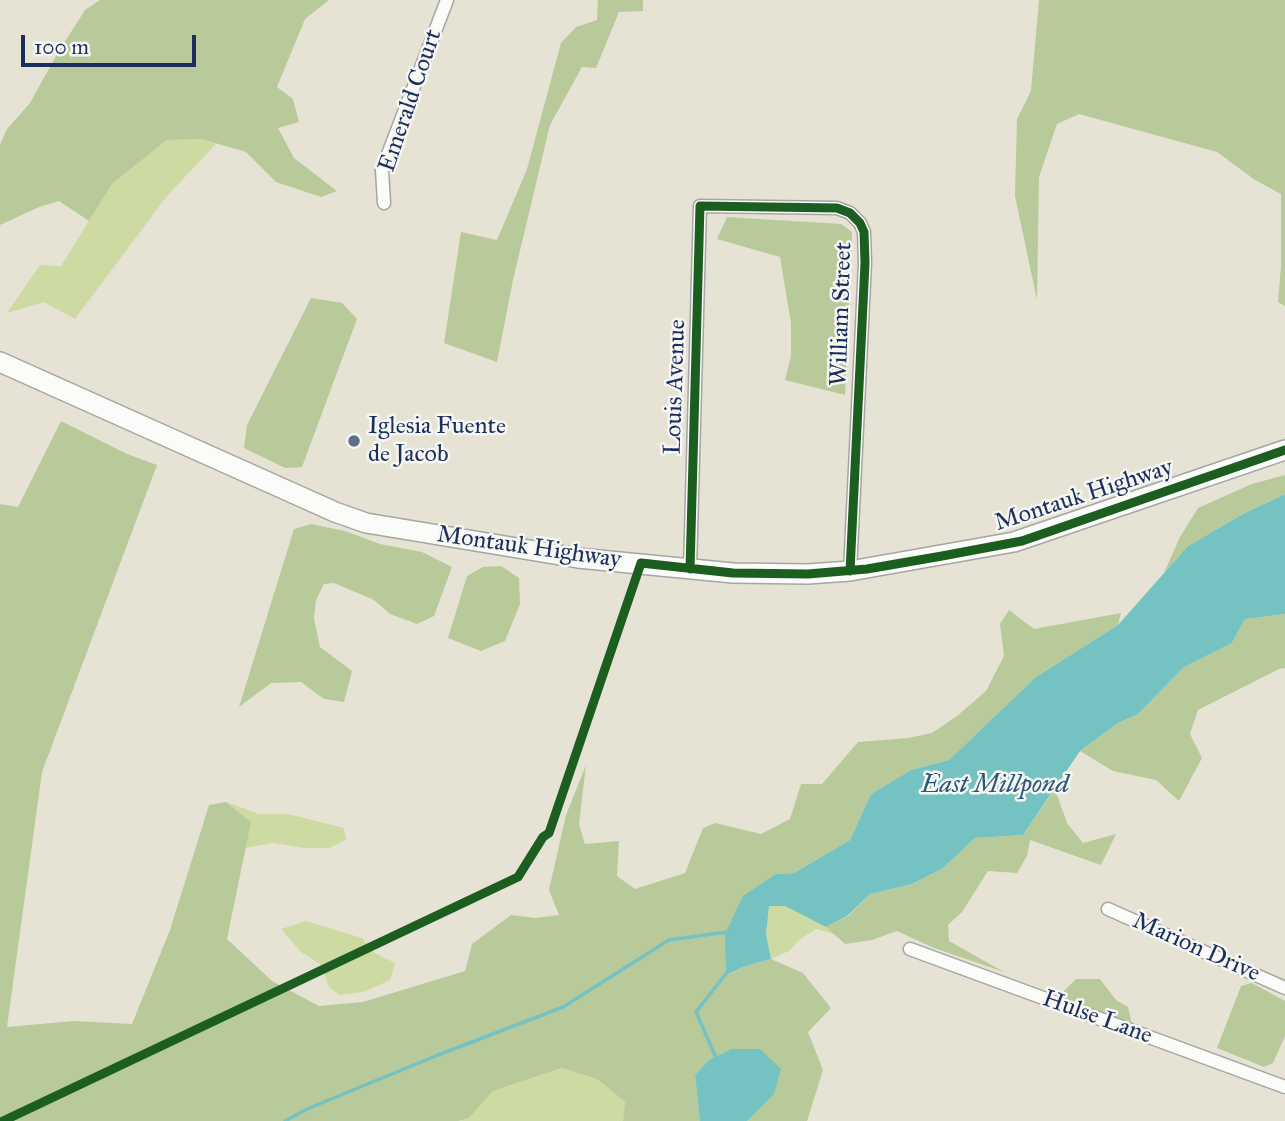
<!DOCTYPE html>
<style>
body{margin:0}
#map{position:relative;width:1285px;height:1121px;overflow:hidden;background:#e6e3d5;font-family:"IM FELL Great Primer",serif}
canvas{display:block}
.scale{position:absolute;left:21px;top:35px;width:175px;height:32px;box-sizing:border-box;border:4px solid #1b2f5e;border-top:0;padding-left:9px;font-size:21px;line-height:24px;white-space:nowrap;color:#1b2f5e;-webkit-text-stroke:5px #f6f6f2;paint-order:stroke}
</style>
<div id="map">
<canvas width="1285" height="1121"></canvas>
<div class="scale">100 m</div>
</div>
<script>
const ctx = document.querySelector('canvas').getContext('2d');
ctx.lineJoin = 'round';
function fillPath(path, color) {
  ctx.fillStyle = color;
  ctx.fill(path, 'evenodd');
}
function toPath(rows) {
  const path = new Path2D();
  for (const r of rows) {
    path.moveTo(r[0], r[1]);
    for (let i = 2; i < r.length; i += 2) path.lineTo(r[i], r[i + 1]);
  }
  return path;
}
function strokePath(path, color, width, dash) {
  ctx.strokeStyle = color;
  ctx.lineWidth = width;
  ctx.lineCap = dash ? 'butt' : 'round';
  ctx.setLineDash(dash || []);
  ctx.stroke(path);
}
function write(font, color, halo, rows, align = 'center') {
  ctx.font = font + ' "IM FELL Great Primer",serif';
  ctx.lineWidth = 5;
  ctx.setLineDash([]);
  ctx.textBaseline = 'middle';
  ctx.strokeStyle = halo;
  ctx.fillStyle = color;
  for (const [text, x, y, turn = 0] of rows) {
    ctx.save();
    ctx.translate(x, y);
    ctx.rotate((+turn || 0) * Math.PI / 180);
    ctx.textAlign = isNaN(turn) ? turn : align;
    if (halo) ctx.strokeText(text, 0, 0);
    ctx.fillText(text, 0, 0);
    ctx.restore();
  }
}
const green = toPath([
 [201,139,216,144,167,196,75,319,44,302,7,313,40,265,61,266,112,184,167,140],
 [226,802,259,814,288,814,344,828,346,840,329,848,304,848,272,843,245,848,251,822],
 [768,906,785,906,826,927,834,934,816,929,800,939,789,951,771,959,766,934],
 [306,921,362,938,373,952,395,963,390,980,364,992,339,995,329,987,320,964,301,952,281,929],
 [562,1068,597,1079,625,1102,623,1121,458,1121,469,1118,493,1091]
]);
const forest = toPath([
 [100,0,329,0,305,19,277,87,293,99,299,122,278,128,294,158,337,191,321,197,276,182,246,152,201,139,167,140,112,184,89,221,59,201,39,207,0,225,0,145,7,129,30,103,57,54,85,10],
 [598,0,643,0,643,11,619,12,596,68,582,67,550,125,513,280,497,362,444,343,461,232,497,240,527,169,561,43,576,27,597,20],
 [1039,0,1285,0,1285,306,1278,302,1281,266,1281,194,1255,180,1217,152,1079,114,1057,124,1039,177,1037,300,1015,196,1017,119,1031,91],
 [727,217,841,224,852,232,845,395,785,380,791,356,791,323,780,257,717,239],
 [311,298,342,303,357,319,302,467,285,468,244,448,247,425],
 [61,421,127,454,157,465,42,772,7,1027,74,1021,132,1024,170,930,209,805,226,802,251,822,227,939,272,981,319,1006,363,1002,465,971,472,944,511,915,536,918,559,915,549,890,566,815,586,765,579,824,585,844,619,841,617,876,635,889,685,873,703,828,715,823,761,834,790,819,801,784,822,784,858,742,908,738,932,733,957,716,986,691,1004,656,1000,624,1009,610,1034,629,1121,613,1118,625,1036,677,949,760,911,770,871,794,850,840,794,873,776,874,727,975,743,967,771,959,803,973,831,1008,808,1032,823,1070,807,1121,747,1121,751,1116,760,1049,731,1049,709,1060,695,1075,700,1121,623,1121,625,1102,597,1079,562,1068,493,1091,469,1118,458,1121,0,1121,0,504,18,507],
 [1285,475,1285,494,1243,514,1188,546,1164,573,1180,537,1198,508,1252,484],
 [311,524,345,531,380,544,422,552,452,567,434,616,417,624,390,614,374,600,334,583,324,584,316,600,314,619,320,647,352,671,344,702,324,699,301,682,271,683,239,707,294,529],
 [501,566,519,578,520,604,505,641,481,651,448,638,467,576,483,567],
 [1285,614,1285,668,1279,669,1198,710,1190,734,1202,758,1179,801,1156,780,1113,771,1080,751,1118,723,1138,714,1184,667,1232,643,1245,619],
 [1055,789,1067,823,1083,843,1116,834,1101,865,1030,840,1027,856,1017,873,988,871,962,912,948,925,949,941,1004,972,934,948,897,931,872,940,845,944,826,927,848,916,870,894,912,884,942,869,975,838,1023,835],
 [1076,979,1100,979,1116,1000,1128,1007,1132,1024,1059,996],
 [1252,983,1285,1001,1285,1036,1273,1063,1264,1067,1217,1048,1241,986]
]);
const water = toPath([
 [1285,494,1285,614,1245,619,1232,643,1184,667,1138,714,1118,723,1080,751,1023,835,975,838,942,869,912,884,870,894,847,916,826,927,785,906,769,906,766,934,771,959,743,967,726,975,725,934,743,896,776,874,794,873,850,840,871,794,911,770,949,760,1036,677,1118,625,1188,546,1243,514],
 [731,1049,760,1049,781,1069,774,1094,747,1121,700,1121,695,1075,709,1060]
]);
const stream = toPath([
 [717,1060,696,1012,728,971],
 [285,1121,307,1109,438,1055,563,1007,669,940,727,932]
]);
const minor = toPath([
 [384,203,382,170,447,0],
 [690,569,700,206,837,208,850,213,860,223,864,232,865,263,850,571],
 [1108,909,1285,988],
 [910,949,1285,1087]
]);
const primary = toPath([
 [0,362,335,512,366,523,578,558,733,573,808,574,850,571,1014,542,1285,450]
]);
const cycleway = toPath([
 [690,569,700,206,837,208,850,213,860,223,864,232,865,263,850,571],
 [3,1121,518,877,543,837,549,833,641,563,733,573,808,574,867,569,942,556,1022,541,1285,450]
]);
const markers = [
 [354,441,7,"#626e88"]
];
const streetNames = [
 ["Emerald Court",411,101,-71],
 ["William Street",842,314,-88],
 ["Louis Avenue",676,387,-88],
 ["Montauk Highway",1084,496,-18],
 ["Montauk Highway",529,548,8],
 ["Marion Drive",1196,948,24],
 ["Hulse Lane",1097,1018,20]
];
const poiNames = [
 ["Iglesia Fuente",368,427],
 ["de Jacob",368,455]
];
const waterNames = [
 ["East Millpond",995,786]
];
fillPath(green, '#cddba3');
fillPath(forest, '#b8ca9a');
fillPath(water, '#75c2c3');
strokePath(stream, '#75c2c3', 3.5);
strokePath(minor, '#a5a5a4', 15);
strokePath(primary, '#a5a5a4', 22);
strokePath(minor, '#fbfbf9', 12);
strokePath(primary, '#fbfbf9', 19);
strokePath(cycleway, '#1b5e20', 9);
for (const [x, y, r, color] of markers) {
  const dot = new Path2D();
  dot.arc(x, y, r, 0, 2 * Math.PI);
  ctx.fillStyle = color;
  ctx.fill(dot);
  strokePath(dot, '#f6f6f2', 2.5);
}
write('24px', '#1b2f5e', '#f6f6f2', streetNames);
write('24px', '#1b2f5e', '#f6f6f2', poiNames, 'left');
write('italic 26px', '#27577a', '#f6f6f2', waterNames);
</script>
